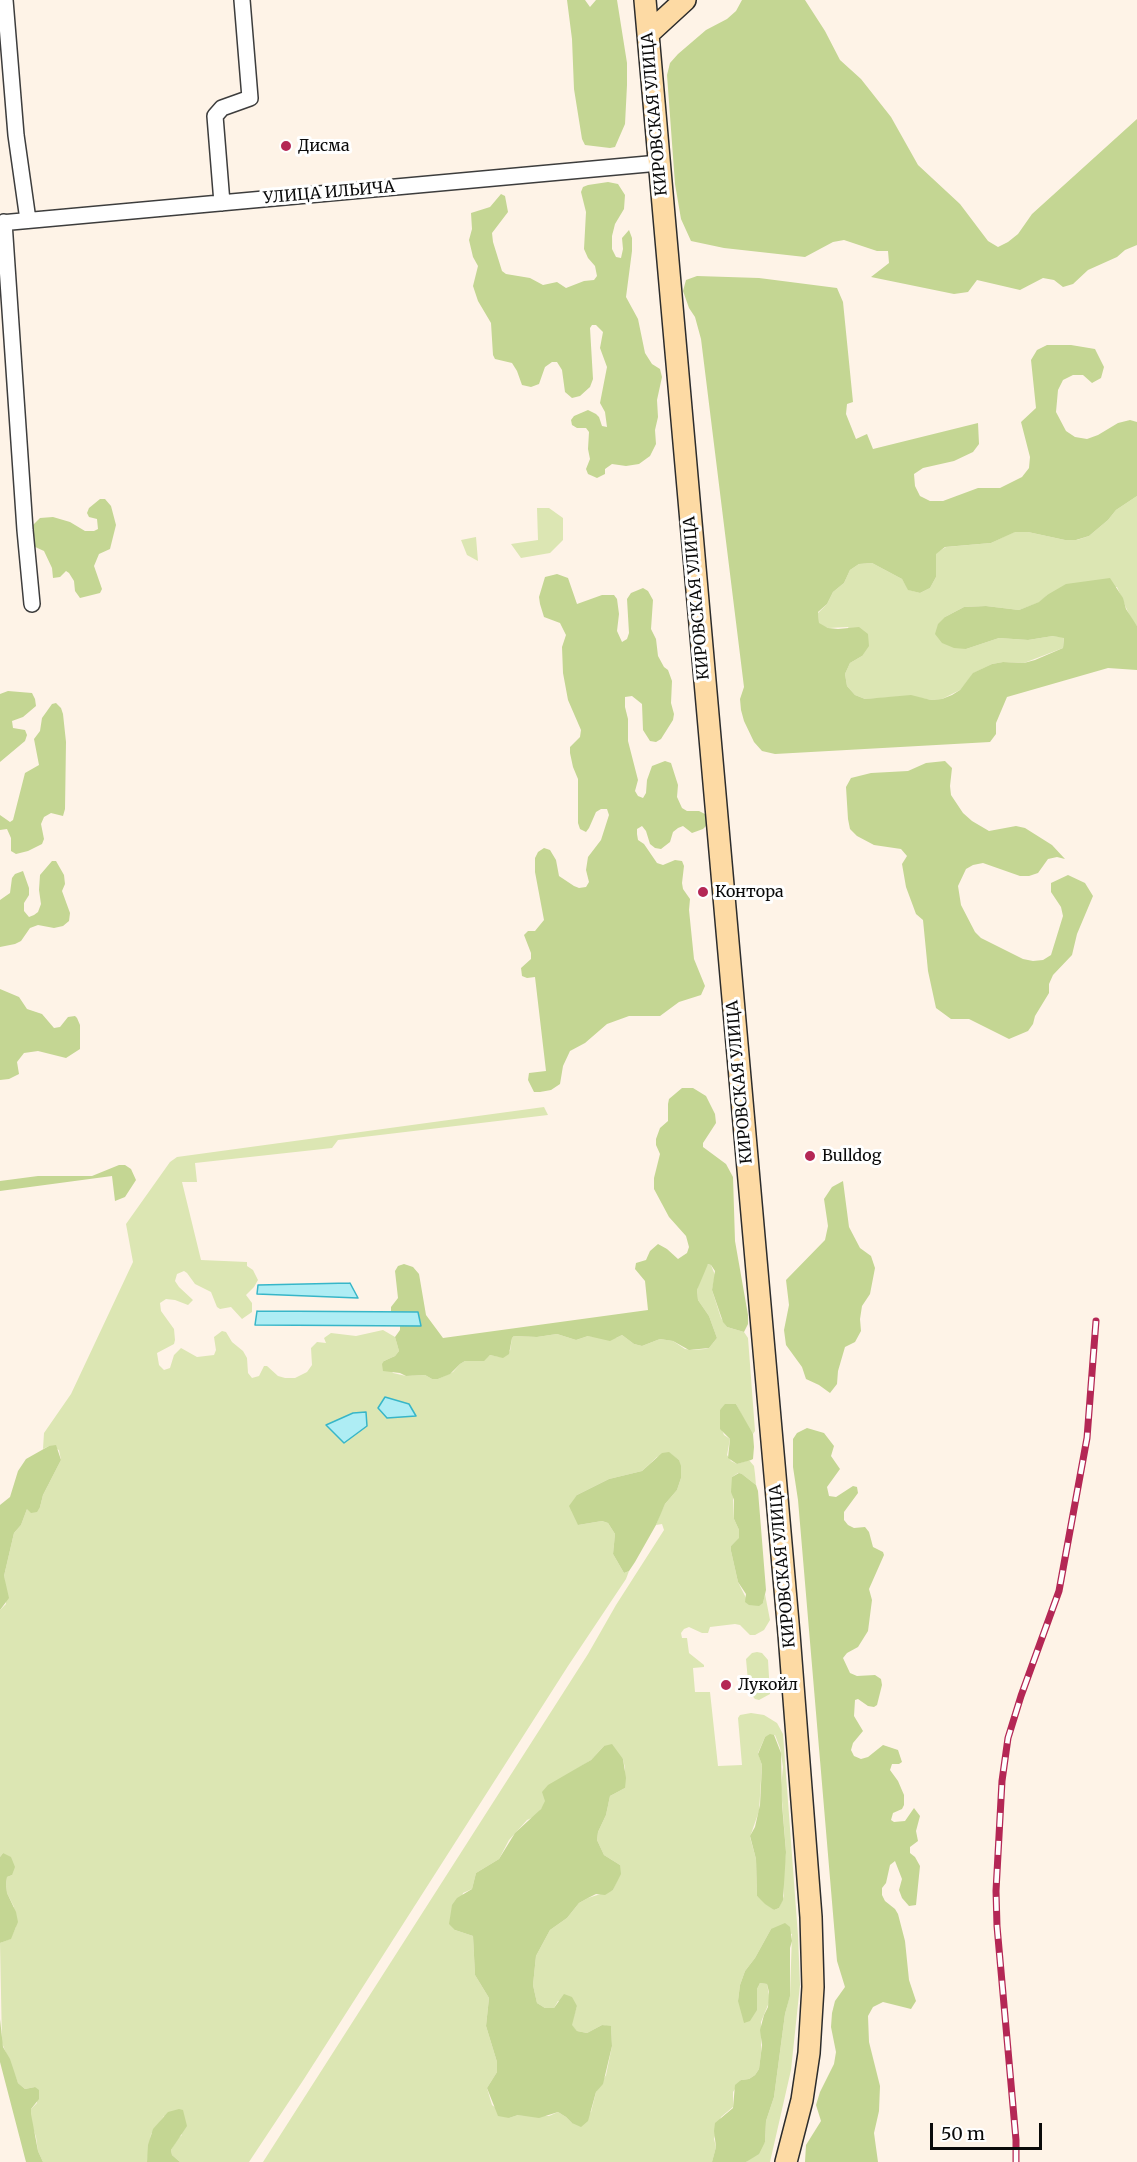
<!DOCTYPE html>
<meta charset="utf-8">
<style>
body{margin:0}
#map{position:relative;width:1137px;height:2162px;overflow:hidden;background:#fef3e7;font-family:Merriweather,serif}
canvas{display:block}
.scale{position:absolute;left:930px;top:2123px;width:112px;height:27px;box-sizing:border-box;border:3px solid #0a0a0a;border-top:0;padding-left:8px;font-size:18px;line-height:21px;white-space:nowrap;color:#0a0a0a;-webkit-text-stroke:4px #fff;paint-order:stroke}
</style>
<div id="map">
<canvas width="1137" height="2162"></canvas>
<div class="scale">50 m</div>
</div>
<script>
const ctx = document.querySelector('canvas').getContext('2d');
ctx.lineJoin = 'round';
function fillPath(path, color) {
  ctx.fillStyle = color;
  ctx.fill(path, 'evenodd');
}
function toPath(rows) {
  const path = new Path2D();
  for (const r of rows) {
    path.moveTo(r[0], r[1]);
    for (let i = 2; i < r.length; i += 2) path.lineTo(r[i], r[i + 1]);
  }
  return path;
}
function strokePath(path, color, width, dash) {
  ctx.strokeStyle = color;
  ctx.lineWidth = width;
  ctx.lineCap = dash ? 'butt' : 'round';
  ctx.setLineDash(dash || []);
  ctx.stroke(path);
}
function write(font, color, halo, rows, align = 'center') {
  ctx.font = font + ' Merriweather,serif';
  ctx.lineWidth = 6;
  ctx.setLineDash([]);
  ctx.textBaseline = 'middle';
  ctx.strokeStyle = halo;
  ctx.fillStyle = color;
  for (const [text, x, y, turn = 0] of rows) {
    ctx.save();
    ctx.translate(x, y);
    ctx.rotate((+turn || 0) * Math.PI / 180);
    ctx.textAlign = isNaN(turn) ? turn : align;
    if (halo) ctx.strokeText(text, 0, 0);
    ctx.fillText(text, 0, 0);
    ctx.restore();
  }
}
const green = toPath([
 [1137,496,1137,626,1131,619,1117,587,1047,595,1040,602,1019,610,986,606,964,607,945,617,966,649,999,638,1028,640,1053,636,1064,637,1063,648,1024,663,1003,662,992,664,974,673,960,690,942,699,931,700,911,696,865,699,855,695,847,686,845,674,850,663,862,656,848,627,828,628,819,624,818,613,827,604,833,592,844,583,850,570,859,564,872,563,902,579,909,590,920,593,930,588,936,577,936,553,946,547,991,543,1014,532,1028,532,1065,540,1077,540,1089,536,1108,520,1116,510],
 [537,508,549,508,563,518,563,540,550,553,521,558,511,544,538,540],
 [476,537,478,561,467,555,461,540],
 [544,1107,548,1115,338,1140,332,1148,195,1163,197,1182,182,1182,201,1260,247,1262,247,1266,253,1270,258,1280,254,1287,246,1295,252,1303,252,1312,242,1319,231,1307,220,1309,217,1307,211,1292,195,1284,187,1273,184,1271,177,1274,175,1281,179,1287,193,1300,188,1305,175,1300,166,1299,160,1303,161,1311,174,1329,175,1340,174,1344,157,1353,159,1365,164,1370,170,1368,174,1355,181,1348,197,1357,214,1355,216,1350,214,1337,222,1331,226,1332,232,1342,243,1351,247,1358,248,1373,252,1378,259,1376,264,1366,267,1366,278,1376,285,1378,295,1378,307,1372,312,1365,311,1348,317,1342,326,1343,324,1338,331,1333,356,1336,383,1330,395,1337,399,1351,395,1356,384,1361,393,1373,406,1376,425,1375,432,1379,438,1379,453,1372,460,1364,465,1361,483,1361,490,1355,500,1357,510,1351,512,1338,514,1336,537,1337,557,1334,576,1340,588,1336,616,1338,622,1335,634,1344,642,1346,660,1339,673,1341,685,1349,693,1350,705,1349,709,1348,717,1338,709,1316,698,1300,697,1290,703,1271,708,1264,711,1265,715,1275,712,1290,721,1318,727,1327,744,1332,748,1338,755,1431,753,1434,750,1431,736,1404,720,1410,720,1425,724,1435,730,1439,727,1455,731,1461,737,1464,749,1460,754,1466,755,1474,756,1485,742,1474,738,1473,732,1477,734,1519,739,1530,739,1539,731,1546,731,1551,738,1582,746,1598,763,1603,765,1594,770,1620,764,1630,755,1635,750,1635,740,1625,735,1624,710,1627,708,1633,702,1633,689,1627,684,1629,681,1633,682,1638,687,1638,689,1653,704,1665,704,1667,693,1668,695,1692,710,1692,718,1766,742,1765,738,1718,740,1715,751,1713,764,1715,777,1723,783,1734,798,1936,800,1985,791,2070,770,2162,746,2162,765,2142,766,2121,774,2097,785,2014,790,1995,792,1934,771,1929,755,1958,745,1971,740,1985,738,2001,757,2002,757,1989,760,1983,767,1984,770,2000,761,2022,761,2053,759,2069,755,2075,749,2079,741,2080,733,2092,733,2107,721,2117,714,2139,716,2147,712,2162,263,2162,588,1654,616,1605,664,1530,662,1524,656,1525,660,1514,665,1504,677,1490,681,1478,679,1460,669,1453,657,1457,642,1471,609,1479,577,1495,578,1525,602,1521,608,1523,615,1534,613,1554,624,1573,629,1571,626,1579,568,1666,304,2079,249,2162,180,2162,172,2155,171,2150,178,2138,182,2135,164,2116,151,2134,147,2162,43,2162,38,2151,36,2137,31,2122,31,2109,37,2103,35,2087,25,2089,18,2083,2,2043,0,1943,10,1939,16,1927,14,1907,7,1893,6,1884,7,1877,12,1875,3,1853,0,1857,0,1610,6,1604,4,1576,14,1533,21,1525,27,1509,40,1507,43,1495,61,1460,59,1450,49,1446,43,1449,44,1433,71,1394,133,1262,126,1224,170,1162,177,1157],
 [775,1735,780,1748,783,1767,781,1788,786,1852,783,1880,784,1896,779,1908,774,1910,757,1896,756,1859,750,1837,759,1811,762,1765,758,1753,765,1737],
 [604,1746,623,1759,625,1768,625,1788,610,1796,606,1815,598,1832,597,1840,604,1855,620,1865,617,1881,613,1890,588,1898,579,1903,567,1918,550,1930,536,1956,533,1985,537,2003,545,2008,554,2008,558,2001,577,2006,571,2025,577,2031,587,2033,602,2025,611,2027,612,2046,606,2075,596,2092,591,2112,572,2123,566,2117,558,2112,549,2116,518,2115,509,2118,492,2105,487,2088,497,2072,497,2062,486,2026,489,1998,475,1975,473,1936,455,1930,463,1893,472,1889,476,1873,499,1859,509,1840,527,1820,536,1816,564,1777,591,1760],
 [757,1652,762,1653,768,1660,770,1694,759,1700,755,1699,749,1692,746,1659,752,1653]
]);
const forest = toPath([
 [567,0,585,0,590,7,596,0,617,0,627,63,627,85,625,124,615,147,610,148,585,145,582,139,574,89,572,39],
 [742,0,805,0,825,31,840,60,861,79,891,117,918,165,960,204,988,241,998,247,1008,242,1018,234,1032,214,1137,119,1137,245,1125,250,1117,257,1088,270,1073,284,1063,287,1054,280,1043,278,1020,290,977,280,968,292,954,294,871,277,889,263,888,251,877,251,844,240,833,242,805,257,724,248,691,241,681,219,675,184,667,75,670,63,678,54,706,30,727,19,736,11],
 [608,182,618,184,625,195,624,209,615,224,612,236,612,249,616,257,621,258,623,249,622,238,629,230,632,238,632,251,626,297,638,319,645,353,652,364,660,369,662,377,657,400,658,417,655,430,656,444,650,456,639,464,626,466,612,464,605,469,605,474,597,478,588,474,586,469,590,459,588,449,589,432,586,428,577,428,572,425,571,420,574,416,588,410,596,414,599,417,602,426,607,427,605,412,600,403,607,367,600,348,603,332,596,325,592,325,590,328,593,379,590,387,580,396,572,398,565,392,562,370,557,362,552,362,545,367,539,384,531,387,522,385,517,371,512,363,495,359,493,355,491,323,478,301,473,286,478,266,473,257,469,240,472,229,471,213,490,207,501,194,505,196,508,212,492,233,493,242,502,271,506,274,530,278,543,285,557,282,566,288,584,281,594,280,597,276,595,266,588,258,584,249,586,212,581,192,583,187,588,185],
 [697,276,759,278,837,288,843,302,853,402,847,404,846,414,856,439,867,434,873,449,978,423,979,444,973,452,954,461,923,468,914,474,915,486,920,496,930,501,943,501,978,488,1000,488,1022,477,1029,468,1030,457,1021,422,1036,408,1031,360,1037,350,1047,345,1071,345,1095,349,1104,367,1101,378,1092,383,1083,375,1073,375,1063,380,1058,390,1056,412,1066,431,1075,437,1087,439,1098,435,1118,423,1130,420,1137,422,1137,496,1116,510,1108,520,1089,536,1076,540,1065,540,1028,532,1015,532,991,543,945,547,936,554,936,577,930,588,920,593,908,590,902,579,872,563,859,564,850,570,844,583,833,592,827,604,818,612,819,623,828,628,838,629,859,627,868,634,869,646,862,656,850,663,845,674,847,686,855,695,865,699,911,695,931,700,942,699,952,695,960,690,973,673,992,664,1003,662,1024,663,1035,660,1063,648,1064,638,1053,636,1028,640,999,638,966,649,954,648,942,643,935,634,938,624,945,617,964,607,986,606,1019,610,1039,602,1047,595,1066,584,1110,578,1123,598,1126,609,1137,626,1137,670,1108,668,1007,697,996,723,996,734,990,742,775,754,762,751,754,742,744,721,741,710,740,699,744,687,701,339,695,317,689,308,683,291,686,280],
 [100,499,105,499,111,506,116,525,110,549,99,554,94,566,102,589,100,593,80,598,75,591,74,581,69,573,66,571,60,577,53,578,52,568,44,551,33,546,32,526,40,518,53,517,70,522,85,531,94,531,98,529,97,519,89,517,87,513,89,508],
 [557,574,568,578,577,604,602,595,614,595,617,599,619,614,617,631,622,642,627,639,629,633,627,599,631,593,643,588,648,591,653,600,651,629,656,639,658,656,664,667,668,670,672,681,671,703,674,714,673,720,661,739,656,742,650,741,643,730,642,704,632,696,625,697,625,707,628,719,628,741,638,780,635,791,638,796,643,798,646,793,647,780,652,766,665,761,671,763,678,785,677,797,682,808,687,811,699,811,705,814,707,825,703,829,692,833,683,826,678,828,673,832,670,842,661,849,655,848,650,844,646,831,642,826,637,829,637,834,638,840,644,844,657,863,663,865,675,860,682,861,684,866,682,883,683,889,690,899,689,910,694,959,705,986,701,995,679,1002,660,1016,629,1016,607,1024,585,1043,570,1051,563,1066,560,1084,551,1090,540,1092,534,1092,528,1080,529,1073,546,1071,535,977,527,978,522,976,521,968,531,959,531,953,524,935,528,931,535,931,544,920,535,872,535,858,538,852,544,848,550,850,556,860,559,876,574,886,579,888,586,887,589,882,586,870,588,857,601,840,609,815,607,809,601,809,596,812,589,828,586,832,580,829,578,823,578,779,573,767,570,753,570,747,580,737,581,730,568,700,563,673,562,647,566,635,560,623,544,617,540,604,539,597,545,577],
 [8,691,32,693,35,699,36,706,23,717,12,721,13,728,25,730,27,735,25,741,0,762,0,694],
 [56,703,61,708,63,714,66,742,65,809,63,816,51,813,44,817,41,824,44,839,42,844,28,851,16,854,11,851,11,838,7,829,0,830,0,815,10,822,13,820,25,773,39,765,34,739,40,731,42,718,52,704],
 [945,761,952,768,950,786,951,795,963,813,972,821,989,831,1016,826,1025,828,1052,845,1065,859,1057,857,1048,859,1038,873,1029,876,1020,876,983,863,973,865,966,869,958,886,961,905,975,932,981,938,1023,959,1033,961,1043,960,1051,955,1063,916,1061,907,1051,892,1051,883,1068,875,1085,883,1093,896,1077,934,1072,955,1053,975,1049,984,1049,993,1035,1016,1033,1024,1028,1031,1009,1039,969,1019,951,1019,936,1008,928,971,923,920,916,914,906,887,902,864,907,856,901,849,874,845,857,836,850,829,848,819,846,787,851,778,871,773,908,771,926,763],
 [52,861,56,861,64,875,65,884,62,891,70,913,69,921,63,926,54,928,38,925,30,928,21,941,15,944,0,947,0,900,10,893,12,878,15,874,23,871,29,888,29,895,24,903,24,911,29,917,34,915,38,912,41,904,39,890,40,875],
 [0,989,19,997,27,1009,42,1014,54,1028,60,1027,68,1017,75,1016,77,1018,80,1025,80,1049,66,1058,38,1051,24,1053,17,1062,19,1074,9,1079,0,1080],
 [682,1088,693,1088,706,1096,715,1114,716,1123,703,1143,703,1147,726,1164,733,1177,735,1241,748,1315,748,1324,744,1332,727,1327,723,1322,712,1290,715,1271,711,1265,708,1264,697,1290,698,1300,709,1316,717,1338,709,1348,689,1350,673,1341,660,1339,642,1346,634,1344,622,1335,610,1341,588,1336,576,1340,557,1334,537,1337,514,1336,512,1338,509,1354,503,1358,490,1355,484,1361,465,1361,460,1364,450,1374,438,1379,432,1379,425,1375,406,1376,400,1373,383,1371,382,1364,384,1361,395,1356,399,1351,395,1337,400,1330,400,1325,391,1312,391,1307,398,1298,395,1271,398,1266,404,1264,413,1267,419,1274,426,1315,443,1338,648,1310,645,1281,635,1269,636,1263,646,1260,650,1251,658,1244,667,1249,678,1259,687,1253,689,1247,686,1236,669,1217,654,1189,654,1178,660,1154,656,1145,656,1139,660,1128,668,1121,668,1104,669,1099],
 [119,1165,125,1165,131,1169,136,1180,125,1197,115,1201,112,1176,0,1191,0,1181,38,1176,92,1176],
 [843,1181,849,1227,860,1248,871,1256,875,1268,870,1294,862,1306,860,1319,861,1331,855,1342,845,1347,838,1371,837,1384,830,1393,819,1385,806,1379,802,1367,786,1345,784,1330,789,1305,786,1280,825,1240,828,1226,824,1199,832,1187],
 [725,1404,736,1404,753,1434,754,1447,753,1459,751,1460,737,1464,728,1458,730,1439,720,1429,720,1410],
 [807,1428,824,1433,834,1446,831,1456,840,1469,827,1487,829,1496,836,1497,853,1486,857,1487,858,1493,844,1512,844,1520,848,1525,854,1528,865,1527,869,1532,873,1547,883,1552,884,1555,869,1589,872,1600,868,1631,858,1647,847,1653,843,1658,850,1673,857,1676,875,1675,881,1679,882,1685,877,1705,874,1707,868,1706,858,1699,855,1700,854,1716,863,1731,853,1743,851,1750,854,1756,861,1759,868,1757,883,1745,898,1750,902,1762,899,1764,892,1764,890,1770,898,1781,904,1795,904,1805,902,1809,893,1813,891,1820,894,1822,905,1821,914,1808,920,1816,916,1831,918,1841,910,1847,910,1853,915,1857,920,1866,916,1905,909,1906,902,1898,899,1890,902,1879,895,1861,890,1865,886,1883,882,1888,882,1895,885,1901,895,1909,898,1914,905,1941,909,1980,916,2001,911,2009,883,2002,873,2007,868,2016,869,2042,880,2086,879,2111,874,2133,878,2162,805,2162,806,2145,821,2121,816,2105,820,2092,834,2064,836,2052,831,2027,832,2013,835,2001,845,1987,837,1961,798,1500,793,1467,793,1439,797,1433],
 [56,1445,61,1460,43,1495,40,1507,37,1512,31,1513,27,1509,21,1525,14,1533,4,1576,9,1598,0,1610,0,1505,10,1497,18,1471,26,1459,49,1446],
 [669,1452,679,1460,681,1466,681,1478,677,1490,665,1504,656,1525,635,1562,629,1571,624,1573,613,1554,615,1534,608,1523,602,1521,578,1525,569,1506,577,1495,609,1479,642,1471,662,1453],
 [739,1473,742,1474,756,1485,758,1491,766,1590,763,1603,759,1606,749,1605,745,1602,746,1594,738,1582,731,1551,731,1546,739,1538,739,1530,734,1519,734,1500,731,1492,732,1477],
 [770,1734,774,1735,781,1753,782,1804,786,1852,783,1900,779,1908,774,1910,765,1904,757,1896,756,1859,750,1836,755,1827,760,1805,762,1765,758,1754,765,1737],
 [612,1744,623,1759,626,1778,625,1788,610,1796,606,1815,598,1832,597,1840,604,1855,620,1865,621,1874,613,1890,605,1895,596,1894,588,1898,579,1903,567,1918,550,1930,536,1956,533,1985,537,2003,545,2008,554,2008,564,1994,572,1997,577,2006,572,2025,577,2031,587,2033,602,2025,611,2026,612,2046,603,2084,596,2092,588,2121,581,2127,572,2123,566,2117,558,2112,539,2118,518,2115,509,2118,498,2116,487,2088,497,2072,497,2062,486,2026,489,1998,475,1975,473,1936,455,1930,449,1924,452,1905,457,1898,472,1889,476,1873,499,1859,515,1833,541,1809,545,1801,542,1792,548,1785,591,1760,604,1746],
 [3,1853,11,1857,15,1867,12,1875,7,1877,6,1884,7,1893,16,1912,18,1922,11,1939,0,1943,0,1857],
 [785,1923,790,1927,792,1941,790,1948,790,1996,785,2014,774,2097,766,2121,765,2142,759,2154,746,2162,712,2162,716,2147,714,2131,715,2123,733,2108,735,2085,741,2080,749,2079,755,2075,759,2069,762,2045,760,2030,764,2015,768,2007,769,1992,767,1984,760,1983,757,1989,757,2010,750,2021,744,2023,738,2001,740,1985,745,1971,755,1958,771,1929],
 [0,2019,3,2047,10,2059,18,2083,25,2089,35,2087,39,2090,39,2099,31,2109,31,2114,38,2151,43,2162,26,2162,0,2062],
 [179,2109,183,2110,187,2126,171,2150,172,2155,180,2162,147,2162,148,2145,153,2129,168,2112]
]);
const water = toPath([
 [350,1283,358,1298,257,1294,258,1285,350,1283],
 [257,1311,418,1312,421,1326,255,1325,257,1311],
 [385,1397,409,1404,416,1416,387,1418,378,1408,385,1397],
 [366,1412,367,1426,344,1443,326,1425,353,1413,366,1412]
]);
const street = toPath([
 [5,0,16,135,28,220],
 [222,203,215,116,222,108,250,98,242,0],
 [4,222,25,530,32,604],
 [0,223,659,163]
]);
const secondary = toPath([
 [645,0,789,1634,811,1917,813,1987,809,2053,802,2100,786,2162],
 [648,34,685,0]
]);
const rail = toPath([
 [1016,2162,1016,2140,997,1926,996,1891,1002,1781,1008,1738,1021,1696,1059,1591,1087,1438,1096,1321]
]);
const markers = [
 [286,146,6,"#b42755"],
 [703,892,6,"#b42755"],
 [810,1156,6,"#b42755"],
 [726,1685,6,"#b42755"]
];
const streetNames = [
 ["КИРОВСКАЯ УЛИЦА",655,114,-95],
 ["УЛИЦА ИЛЬИЧА",329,193,-5],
 ["КИРОВСКАЯ УЛИЦА",697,598,-95],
 ["КИРОВСКАЯ УЛИЦА",740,1082,-95],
 ["КИРОВСКАЯ УЛИЦА",783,1566,-95]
];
const poiNames = [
 ["Дисма",298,146],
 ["Контора",715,892],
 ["Bulldog",822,1156],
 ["Лукойл",738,1685]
];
fillPath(green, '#dce6b3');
fillPath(forest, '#c4d693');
fillPath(water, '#aeedf4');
strokePath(water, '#37b6c8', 1.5);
strokePath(street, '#3d3d3d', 18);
strokePath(secondary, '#2c2c2c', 24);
strokePath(street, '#fff', 15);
strokePath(secondary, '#fddaa4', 21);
strokePath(rail, '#b42755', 7);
strokePath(rail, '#fff', 4.5, [14]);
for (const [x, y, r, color] of markers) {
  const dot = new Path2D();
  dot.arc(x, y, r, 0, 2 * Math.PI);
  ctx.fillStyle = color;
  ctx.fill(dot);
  strokePath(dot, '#fff', 2);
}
write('16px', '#0a0a0a', '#fff', streetNames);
write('16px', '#0a0a0a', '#fff', poiNames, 'left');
</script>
